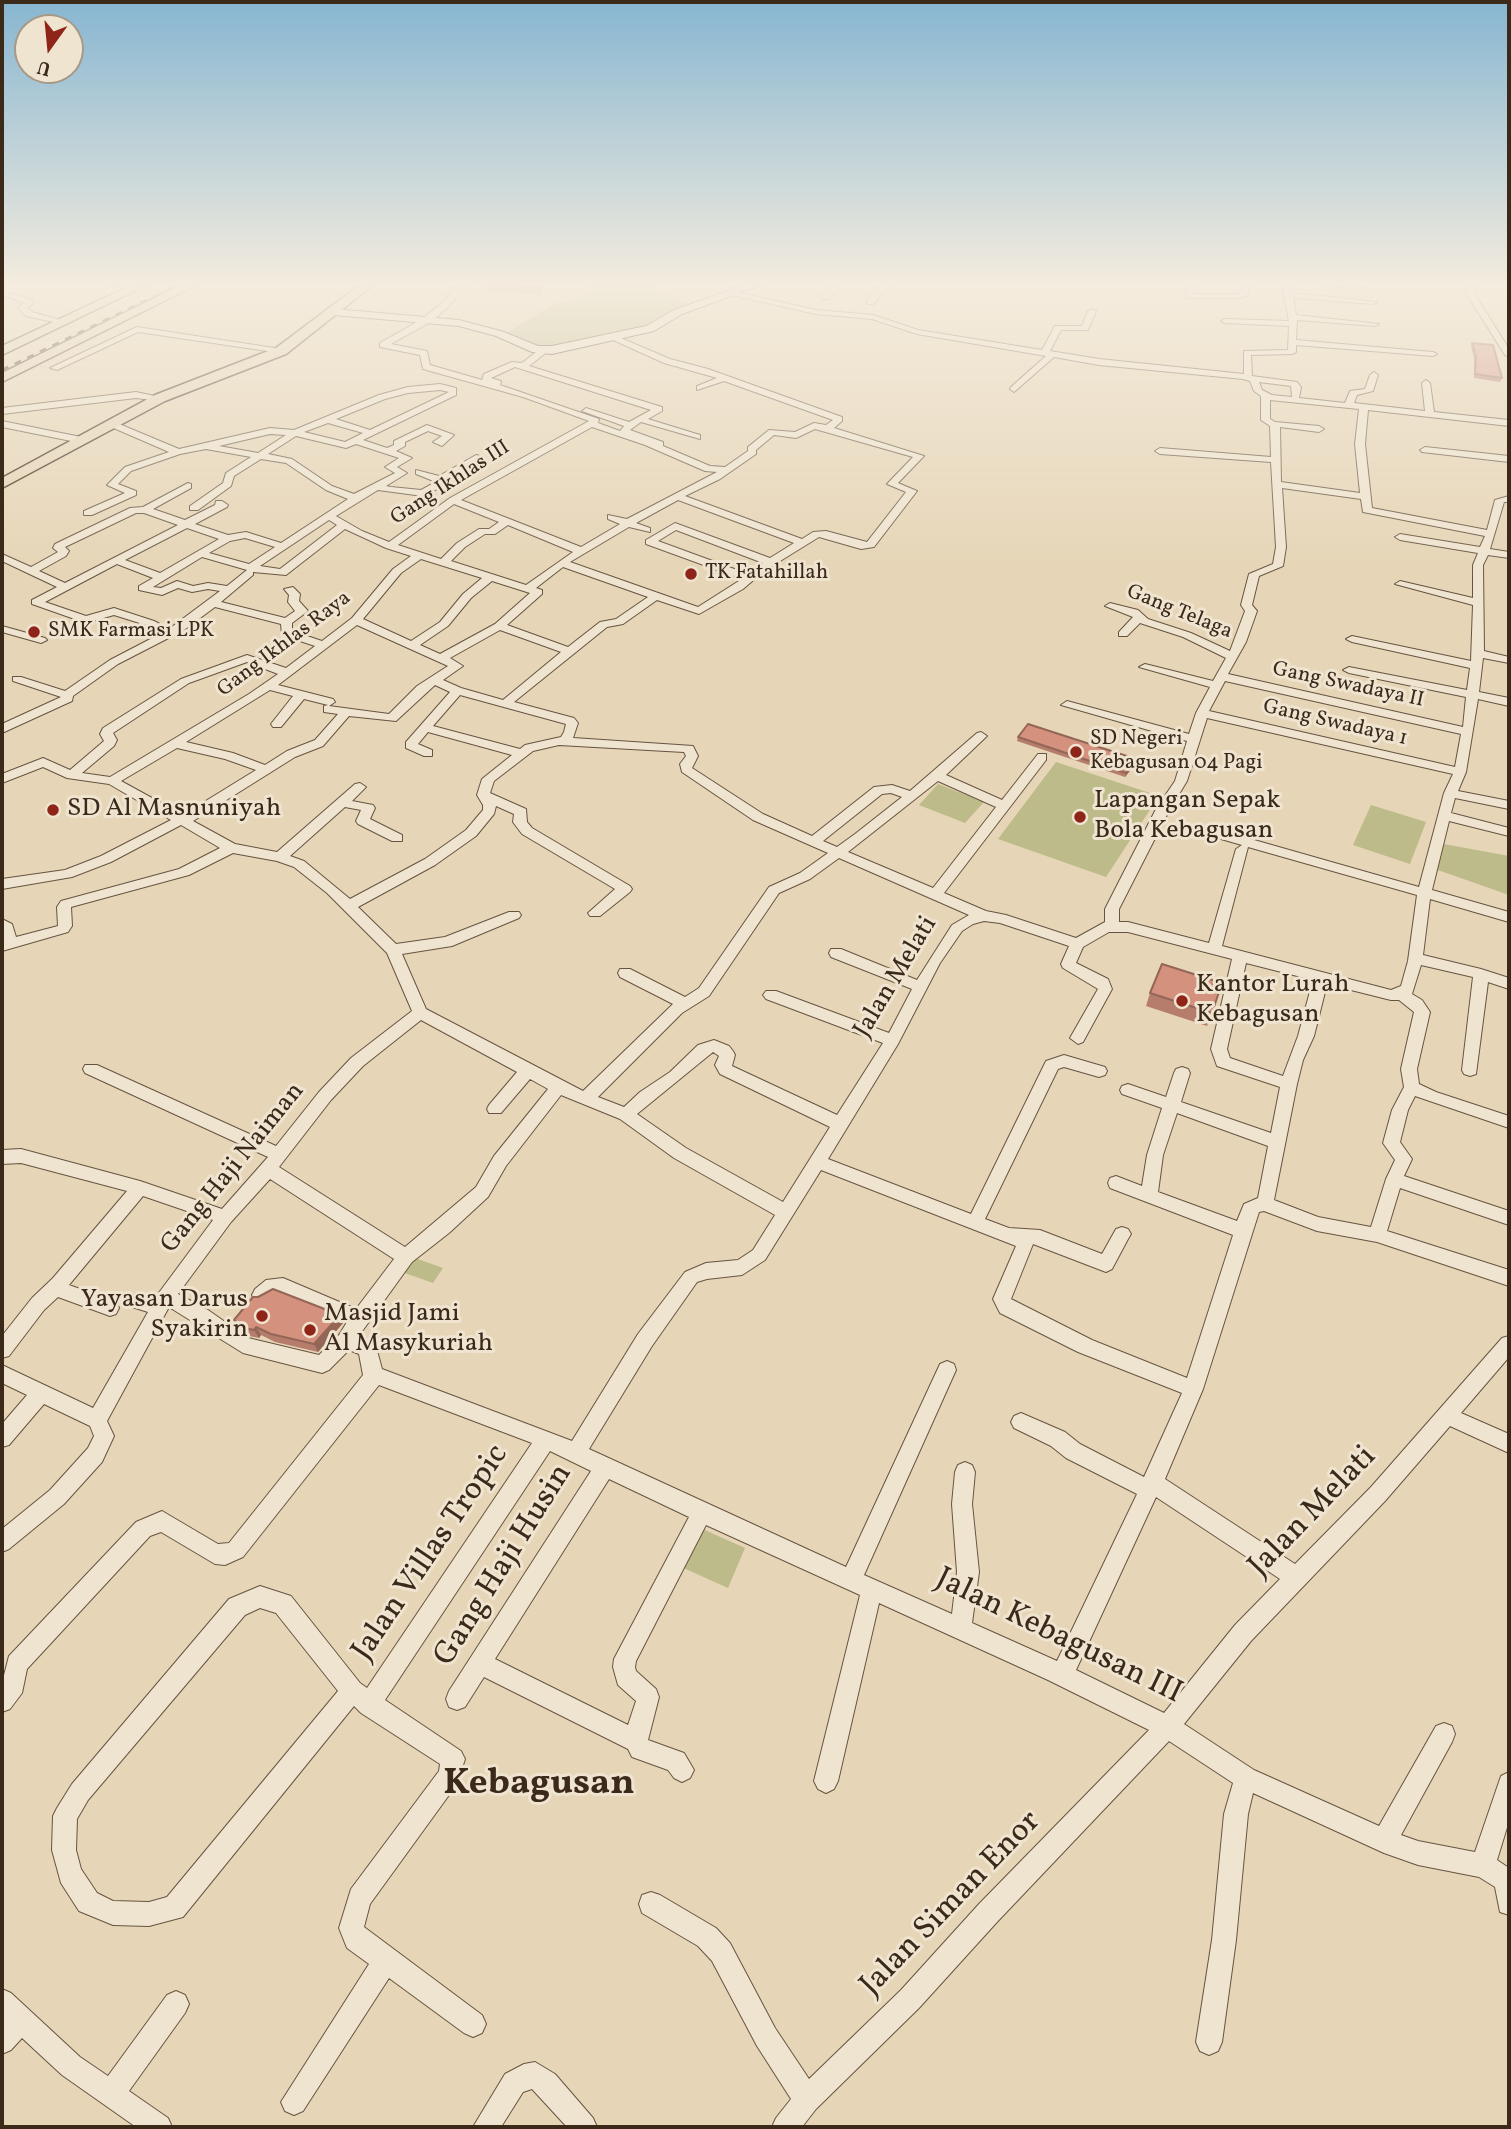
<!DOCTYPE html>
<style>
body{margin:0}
#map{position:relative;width:1511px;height:2129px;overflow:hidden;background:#e6d5b6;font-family:Vollkorn,serif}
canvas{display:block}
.frame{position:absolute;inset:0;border:4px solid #3b291a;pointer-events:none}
.north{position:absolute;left:14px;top:14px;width:70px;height:70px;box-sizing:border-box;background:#efe4d0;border:2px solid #a79987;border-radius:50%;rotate:195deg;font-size:19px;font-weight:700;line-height:28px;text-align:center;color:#3b291a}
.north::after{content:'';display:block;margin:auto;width:24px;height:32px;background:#8f2418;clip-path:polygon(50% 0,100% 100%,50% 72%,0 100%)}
</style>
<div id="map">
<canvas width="1511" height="2129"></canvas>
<div class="frame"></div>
<div class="north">U</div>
</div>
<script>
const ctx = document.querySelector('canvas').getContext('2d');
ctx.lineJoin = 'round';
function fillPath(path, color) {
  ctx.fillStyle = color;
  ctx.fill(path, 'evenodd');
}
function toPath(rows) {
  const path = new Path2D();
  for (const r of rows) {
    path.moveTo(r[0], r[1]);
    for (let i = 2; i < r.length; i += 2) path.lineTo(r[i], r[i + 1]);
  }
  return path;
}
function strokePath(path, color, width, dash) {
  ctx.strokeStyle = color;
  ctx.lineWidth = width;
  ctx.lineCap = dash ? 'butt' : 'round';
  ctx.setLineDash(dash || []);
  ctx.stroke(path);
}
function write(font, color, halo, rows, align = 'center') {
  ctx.font = font + ' Vollkorn,serif';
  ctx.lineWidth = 6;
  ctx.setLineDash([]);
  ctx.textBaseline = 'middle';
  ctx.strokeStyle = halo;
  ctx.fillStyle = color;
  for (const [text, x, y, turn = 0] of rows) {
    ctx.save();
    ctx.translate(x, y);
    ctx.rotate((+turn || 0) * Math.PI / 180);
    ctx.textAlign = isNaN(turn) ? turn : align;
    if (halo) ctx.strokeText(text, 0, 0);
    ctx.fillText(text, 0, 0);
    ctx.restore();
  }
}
const green = toPath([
 [591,281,644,281,687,304,640,327,557,347,543,347,508,332,556,303,578,298,588,290],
 [1056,762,1159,796,1106,877,998,839],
 [938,784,984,802,965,823,919,805],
 [1371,805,1426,822,1410,864,1353,845],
 [1444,844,1509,856,1509,895,1435,869],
 [412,1257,443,1268,433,1283,402,1272],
 [698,1527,745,1548,728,1588,679,1566]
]);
const street = toPath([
 [92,281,109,281,138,288,134,290,92,281],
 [461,281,469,281,449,306,432,321,391,344,427,351,430,365,482,380,484,374,512,362,522,363,541,348,547,348,547,352,529,366,662,407,662,411,648,419,700,435,700,439,641,422,630,430,663,442,663,446,710,466,725,467,748,451,748,447,769,430,795,432,814,423,826,425,833,420,724,381,697,390,697,386,717,378,664,363,613,340,616,336,670,359,708,369,842,417,842,421,834,428,924,456,898,483,917,491,874,547,861,549,819,537,764,571,743,589,699,614,657,600,623,624,607,627,514,702,574,718,578,723,573,738,693,746,698,756,692,768,763,814,812,836,874,787,892,785,910,791,977,733,981,732,987,736,946,775,1002,800,1038,754,1046,754,1046,760,944,893,986,911,1006,915,1076,938,1105,922,1105,909,1156,809,1175,781,1187,741,1061,705,1067,701,1189,734,1196,713,1210,687,1139,667,1145,664,1213,681,1226,658,1183,637,1140,623,1127,636,1119,636,1119,632,1133,617,1105,606,1110,603,1138,610,1148,619,1191,633,1230,651,1245,611,1241,605,1249,574,1273,564,1276,547,1271,462,1160,454,1155,451,1160,448,1271,457,1270,426,1261,420,1261,396,1254,391,1250,381,1243,379,1099,365,1054,357,1014,392,1010,389,1011,387,1046,356,917,334,872,319,816,314,731,295,731,291,816,310,873,315,918,330,1042,350,1055,326,1082,326,1088,311,1092,309,1096,311,1088,330,1061,330,1050,351,1099,359,1244,374,1244,351,1288,350,1289,326,1225,323,1221,321,1225,319,1289,321,1281,281,1289,281,1292,293,1377,302,1373,304,1293,298,1296,315,1379,324,1375,326,1297,320,1296,340,1433,352,1437,354,1433,356,1296,345,1296,352,1292,354,1251,355,1252,376,1297,382,1301,387,1299,398,1345,403,1350,391,1365,389,1370,375,1374,372,1378,375,1373,391,1357,395,1354,403,1425,411,1422,383,1426,380,1430,383,1434,412,1509,420,1509,426,1368,410,1365,444,1372,508,1487,530,1495,500,1509,496,1509,502,1504,502,1490,549,1509,552,1509,558,1488,555,1483,565,1484,651,1509,657,1509,663,1483,658,1479,692,1509,698,1509,706,1478,699,1466,772,1458,791,1509,801,1509,809,1455,798,1451,813,1509,828,1509,836,1449,821,1432,890,1509,912,1509,922,1430,899,1423,955,1481,969,1509,978,1509,989,1488,982,1476,1074,1470,1076,1464,1074,1462,1070,1473,977,1421,965,1412,994,1422,1000,1430,1012,1417,1069,1419,1084,1436,1092,1509,1116,1509,1128,1415,1096,1408,1110,1400,1142,1412,1159,1404,1176,1509,1211,1509,1225,1400,1188,1387,1231,1509,1270,1509,1286,1377,1242,1317,1231,1264,1211,1259,1212,1203,1389,1165,1479,1295,1564,1371,1487,1502,1338,1509,1336,1509,1357,1461,1413,1509,1434,1509,1453,1450,1426,1385,1501,1251,1641,1184,1724,1254,1770,1379,1826,1436,1726,1444,1723,1452,1726,1455,1734,1452,1742,1401,1835,1418,1841,1475,1852,1501,1776,1509,1772,1509,1821,1497,1860,1509,1868,1509,1915,1500,1912,1495,1887,1479,1877,1418,1865,1384,1853,1253,1793,1248,1814,1236,1940,1222,2042,1218,2051,1209,2055,1200,2051,1196,2042,1212,1940,1224,1814,1233,1783,1169,1741,997,1922,919,2008,816,2109,802,2127,772,2127,776,2118,791,2099,757,2046,712,1961,698,1946,642,1913,639,1904,642,1895,651,1892,660,1895,716,1928,730,1943,775,2028,809,2079,901,1990,979,1904,1149,1730,1048,1680,879,1603,838,1781,834,1789,826,1793,818,1789,814,1781,860,1595,706,1525,636,1661,635,1667,636,1671,656,1689,659,1697,648,1740,684,1753,694,1770,690,1778,682,1782,674,1778,668,1770,632,1757,628,1749,484,1677,465,1707,457,1710,449,1707,446,1699,449,1691,591,1471,550,1451,385,1700,461,1751,465,1759,457,1784,370,1904,364,1927,482,2015,486,2024,482,2033,473,2037,464,2033,389,1978,303,2111,294,2115,285,2111,281,2102,369,1964,347,1948,339,1928,351,1889,439,1771,440,1764,361,1713,354,1706,183,1917,149,1926,113,1925,79,1911,61,1883,52,1850,53,1816,57,1808,72,1784,229,1599,260,1586,291,1596,360,1683,367,1688,532,1443,379,1385,243,1557,225,1565,215,1564,161,1532,150,1536,27,1669,22,1693,10,1709,2,1712,2,1683,9,1656,136,1522,162,1511,218,1544,229,1543,363,1375,359,1354,349,1350,329,1370,322,1373,243,1353,169,1307,107,1421,114,1436,102,1462,64,1504,9,1549,2,1552,2,1529,50,1490,88,1448,94,1436,90,1426,44,1404,9,1445,2,1447,2,1424,27,1395,2,1383,2,1365,93,1408,148,1312,132,1307,129,1301,132,1295,138,1293,155,1298,213,1220,143,1196,69,1285,116,1302,119,1308,116,1314,110,1316,58,1297,44,1310,9,1356,2,1358,2,1336,32,1298,53,1278,127,1191,21,1163,2,1164,2,1150,21,1149,140,1181,222,1209,268,1157,85,1073,83,1069,85,1065,97,1065,276,1146,319,1092,351,1058,412,1011,387,953,327,893,294,867,277,861,233,853,189,875,71,907,72,926,68,932,2,951,2,919,12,924,16,937,58,926,57,907,61,901,179,869,220,848,181,825,111,862,72,877,2,889,2,879,65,870,101,856,171,820,109,784,67,778,43,767,2,783,2,774,43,758,70,770,104,741,100,734,103,728,181,679,247,655,286,668,315,646,282,635,281,624,215,607,184,630,118,664,73,696,72,701,2,733,2,724,61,697,13,681,13,677,21,677,65,691,110,660,160,634,146,625,114,615,86,623,32,604,32,600,57,587,2,561,2,554,31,567,58,552,53,548,55,544,130,508,143,507,188,483,191,484,191,488,153,509,185,520,215,505,216,501,222,501,228,505,227,507,195,524,228,535,246,532,281,543,348,499,326,490,286,463,261,459,234,476,231,486,198,510,190,510,190,506,223,483,226,473,251,457,206,449,180,454,131,471,118,484,136,491,136,495,92,515,84,515,84,511,125,493,107,485,125,467,169,452,109,426,107,424,112,421,179,449,270,428,294,430,379,395,408,387,440,384,456,388,456,395,363,440,387,448,394,445,394,441,427,425,454,435,442,446,433,442,442,436,428,431,405,442,405,446,396,451,412,458,397,467,407,473,386,486,391,487,421,490,436,482,416,474,416,470,439,476,476,455,484,457,447,479,454,482,454,486,445,485,423,496,378,490,336,516,362,531,389,542,450,498,589,421,523,397,423,369,420,355,380,347,380,343,422,319,443,302,461,281],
 [515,367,651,410,629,422,586,408,582,411,624,426,620,431,598,423,599,419,500,385,501,381,491,378,515,367],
 [1259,382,1291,386,1292,397,1272,395,1262,390,1259,382],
 [440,390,449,392,370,430,336,419,385,399,408,393,440,390],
 [1270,400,1359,409,1355,444,1360,493,1281,482,1280,427,1319,432,1324,429,1319,426,1275,422,1270,419,1270,400],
 [328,423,363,433,345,442,304,432,328,423],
 [592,427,645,445,705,471,717,472,627,519,608,515,608,519,620,524,581,547,461,500,592,427],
 [815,429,913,457,887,484,906,492,867,542,826,531,813,532,802,539,685,496,720,479,756,454,756,450,774,435,796,438,815,429],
 [270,434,286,435,258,453,219,446,270,434],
 [296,436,346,448,356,444,399,458,385,467,395,473,354,494,332,486,292,459,268,454,296,436],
 [1282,488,1361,499,1363,512,1485,536,1480,547,1400,534,1395,537,1400,540,1478,553,1473,565,1473,598,1400,581,1395,584,1473,605,1471,661,1352,636,1346,639,1352,642,1470,668,1467,690,1349,667,1343,670,1349,673,1466,697,1463,727,1228,674,1246,642,1257,611,1252,605,1259,576,1283,566,1286,547,1282,488],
 [678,500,794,543,770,558,675,523,646,540,646,544,742,579,698,607,570,562,629,527,650,532,650,528,636,523,678,500],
 [454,504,499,522,489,529,479,529,457,543,441,559,398,545,454,504],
 [136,513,144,513,178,525,65,583,39,571,66,556,69,551,65,547,136,513],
 [329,520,337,525,280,569,260,566,329,520],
 [508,525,573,552,526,585,451,561,465,547,485,534,495,534,508,525],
 [187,528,219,539,160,573,125,560,187,528],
 [345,529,386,548,411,556,393,569,352,618,322,641,292,631,292,623,308,611,299,601,300,594,293,587,284,589,289,595,288,602,295,611,285,618,221,602,253,575,253,572,286,575,345,529],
 [676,530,763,563,748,574,658,541,676,530],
 [245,538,275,547,249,564,209,553,230,541,245,538],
 [202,557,247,570,227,586,208,583,193,586,177,581,161,588,153,587,202,557],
 [421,559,482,578,463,594,440,622,411,641,363,619,401,573,421,559],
 [117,564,153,578,139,586,139,590,162,595,178,588,192,592,208,589,220,591,169,629,154,621,114,608,86,616,45,602,117,564],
 [563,567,648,597,616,619,600,622,568,647,507,625,542,594,542,590,536,588,563,567],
 [492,581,530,593,495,624,440,654,420,645,448,626,471,598,492,581],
 [357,625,448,666,417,686,389,714,329,706,335,702,333,699,278,685,357,625],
 [500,630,561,652,503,700,461,688,443,680,463,666,450,658,500,630],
 [247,662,278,674,249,694,110,777,82,773,114,746,117,740,113,733,189,683,247,662],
 [1225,681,1461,734,1455,767,1209,711,1225,681],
 [435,685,450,692,406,742,406,748,424,756,432,756,432,750,418,744,428,732,512,755,482,779,477,795,483,805,483,810,466,830,425,859,350,899,304,861,290,856,345,807,361,810,356,821,358,824,392,841,402,841,402,835,370,819,375,808,373,805,352,801,366,787,360,783,355,784,277,852,235,844,193,821,295,757,323,746,349,716,396,721,435,685],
 [270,690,293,696,271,724,273,727,281,727,304,699,328,705,324,706,324,712,338,714,315,740,287,751,265,765,233,753,186,742,270,690],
 [460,695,566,724,564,732,561,737,525,745,520,749,433,726,460,695],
 [1207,718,1453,774,1444,793,1419,887,1212,828,1207,829,1207,835,1242,845,1236,849,1209,943,1128,922,1119,922,1119,909,1170,809,1187,781,1207,718],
 [559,745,684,752,686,756,680,764,682,772,753,820,828,853,800,873,769,887,699,988,685,997,630,969,620,969,618,973,620,977,673,1004,583,1091,426,1009,402,954,452,946,519,918,521,915,519,912,509,912,445,937,396,944,358,907,435,865,476,836,494,814,496,806,514,814,513,822,522,834,615,889,588,913,590,916,600,916,630,892,632,889,630,886,532,828,527,822,526,809,490,793,494,781,533,751,559,745],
 [177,748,225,759,256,770,183,815,121,781,177,748],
 [938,781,996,807,933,888,848,852,938,781],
 [891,793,902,797,855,834,837,847,823,841,882,794,891,793],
 [1248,847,1417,895,1408,961,1401,986,1391,990,1222,946,1248,847],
 [839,858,969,915,952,925,917,980,841,949,831,949,829,953,831,957,912,989,889,1033,776,991,766,991,763,995,766,999,883,1043,837,1115,732,1066,735,1055,733,1051,729,1046,714,1040,698,1045,670,1072,640,1092,624,1107,598,1097,682,1013,709,996,779,893,810,879,839,858],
 [984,921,1000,923,1069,946,1061,964,1063,968,1098,989,1070,1038,1078,1044,1083,1042,1112,989,1108,979,1076,963,1083,947,1109,932,1128,932,1232,959,1211,1049,1217,1066,1280,1087,1271,1133,1181,1102,1190,1073,1188,1069,1182,1067,1176,1069,1174,1073,1166,1097,1128,1084,1122,1086,1120,1090,1122,1094,1162,1108,1147,1155,1142,1186,1116,1176,1110,1178,1108,1183,1110,1188,1233,1235,1187,1378,1092,1340,1011,1299,1033,1244,1106,1272,1112,1269,1128,1239,1131,1234,1128,1229,1122,1227,1116,1229,1102,1254,1040,1230,1009,1228,985,1219,1058,1069,1064,1067,1099,1077,1105,1075,1107,1071,1105,1067,1064,1055,1046,1061,971,1214,828,1159,898,1044,940,963,962,931,973,924,984,921],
 [1246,963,1313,980,1298,1036,1283,1076,1230,1058,1227,1049,1246,963],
 [1327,984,1391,1000,1399,1000,1414,1012,1401,1069,1404,1087,1392,1110,1383,1143,1395,1160,1386,1179,1371,1227,1318,1217,1274,1200,1297,1084,1303,1060,1314,1036,1327,984],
 [421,1020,517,1072,489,1105,487,1109,489,1113,501,1113,530,1079,548,1089,494,1156,476,1187,405,1247,279,1167,331,1100,363,1066,421,1020],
 [713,1052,719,1056,715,1065,720,1074,830,1127,783,1202,686,1148,637,1114,713,1052],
 [561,1095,620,1119,674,1158,775,1215,753,1250,738,1260,706,1263,685,1272,638,1334,572,1441,382,1369,375,1343,358,1337,412,1262,449,1233,488,1197,506,1166,561,1095],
 [1177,1113,1268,1146,1258,1198,1244,1204,1237,1221,1158,1192,1163,1155,1177,1113],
 [821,1170,1016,1246,993,1299,1000,1313,1078,1352,1182,1393,1144,1477,1080,1444,1065,1432,1021,1413,1014,1416,1011,1422,1014,1428,1051,1446,1066,1458,1137,1494,1057,1661,972,1623,979,1572,972,1504,975,1472,972,1465,965,1462,958,1465,955,1472,952,1504,957,1572,952,1614,864,1575,956,1370,954,1364,947,1361,940,1364,846,1567,589,1449,652,1346,697,1282,707,1279,742,1275,765,1260,821,1170],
 [270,1179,394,1259,356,1309,283,1278,266,1280,255,1289,252,1295,255,1301,261,1303,276,1294,282,1294,347,1322,339,1335,319,1355,248,1338,208,1310,178,1294,231,1222,270,1179],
 [609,1479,689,1517,614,1659,613,1667,618,1685,636,1701,628,1725,495,1659,609,1479],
 [1156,1497,1280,1579,1235,1625,1164,1713,1076,1670,1156,1497],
 [260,1608,276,1613,338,1691,167,1897,149,1902,113,1901,97,1893,81,1869,76,1850,77,1819,88,1800,245,1615,260,1608],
 [836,281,844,281,828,299,822,299,822,295,836,281],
 [886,281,894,281,873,304,867,304,867,300,886,281],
 [1188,281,1196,281,1193,294,1240,294,1242,281,1250,281,1248,295,1240,298,1186,298,1188,281],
 [1303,281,1324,281,1370,289,1366,291,1303,281],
 [1464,281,1472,281,1474,293,1509,349,1509,357,1505,355,1466,293,1464,281],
 [2,291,33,300,33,304,27,308,32,312,67,322,63,324,26,316,18,308,24,303,2,295,2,291],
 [137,327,281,349,285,351,281,353,138,332,57,370,50,368,137,327],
 [136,392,164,398,160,401,136,398,2,414,2,408,136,392],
 [2,421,81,437,86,440,81,443,2,427,2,421],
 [1425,447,1509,456,1509,462,1422,452,1420,450,1425,447],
 [2,626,45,638,47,640,41,643,2,632,2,626],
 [2,1989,11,1993,80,2057,108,2076,167,1995,176,1991,185,1995,189,2004,185,2013,129,2091,168,2118,172,2127,136,2127,62,2075,22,2038,11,2050,2,2054,2,1989],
 [535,2062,555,2074,593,2118,597,2127,567,2127,532,2089,523,2092,501,2127,473,2127,505,2074,524,2064,535,2062]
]);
const secondary = toPath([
 [756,281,772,281,682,314,654,331,552,354,532,352,496,336,459,326,334,315,328,312,334,309,459,320,504,332,538,346,552,346,646,326,674,310,756,281]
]);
const primary = toPath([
 [140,281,155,281,2,355,2,346,140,281],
 [189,281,204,281,2,382,2,373,189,281],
 [365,281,378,281,286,354,165,401,2,488,2,478,155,395,276,348,365,281]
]);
const rail = toPath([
 [2,370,186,281]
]);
const wall = toPath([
 [488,281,546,281,541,293,487,292,486,285],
 [1472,343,1502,378,1500,382,1474,378,1474,359,1471,346],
 [1018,737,1135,764,1125,777,1017,741],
 [1222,983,1207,1026,1146,1006,1150,993],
 [340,1315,343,1323,318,1352,275,1342,261,1335,259,1338,249,1336,239,1328,234,1320]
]);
const shadedWall = toPath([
 [542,281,546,281,541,293,540,286],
 [1136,759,1135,764,1125,777,1126,773],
 [340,1315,343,1323,318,1352,314,1344],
 [256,1327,261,1335,259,1338,254,1330]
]);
const building = toPath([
 [488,281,542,281,540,286,486,285,488,281],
 [1472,343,1493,345,1502,378,1475,374,1476,356,1472,343],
 [1028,724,1136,759,1126,773,1018,737,1028,724],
 [1162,964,1222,983,1212,1013,1150,993,1162,964],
 [273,1289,340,1315,314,1344,271,1334,256,1327,254,1330,245,1328,234,1320,253,1297,258,1297,273,1289]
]);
const markers = [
 [691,574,7,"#8f2418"],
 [34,632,7,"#8f2418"],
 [1076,752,7,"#8f2418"],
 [53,810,7,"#8f2418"],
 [1080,817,7,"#8f2418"],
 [1182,1001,7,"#8f2418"],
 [262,1316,7,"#8f2418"],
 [310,1330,7,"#8f2418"]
];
const farStreetnames = [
 ["Gang Ikhlas III",451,484,-33],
 ["Gang Telaga",1179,613,22],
 ["Gang Ikhlas Raya",285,645,-37],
 ["Gang Swadaya II",1348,686,12],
 ["Gang Swadaya 1",1335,724,13]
];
const farPoinames = [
 ["TK Fatahillah",705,574],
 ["SMK Farmasi LPK",48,632],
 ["SD Negeri",1090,740],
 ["Kebagusan 04 Pagi",1090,764]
];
const poiNames = [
 ["Lapangan Sepak",1094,802],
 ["Bola Kebagusan",1094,832],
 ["SD Al Masnuniyah",67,810],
 ["Kantor Lurah",1196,986],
 ["Kebagusan",1196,1016],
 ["Yayasan Darus",248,1301,"right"],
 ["Syakirin",248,1331,"right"],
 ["Masjid Jami",324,1315],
 ["Al Masykuriah",324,1345]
];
const streetNames = [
 ["Jalan Melati",897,978,-59],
 ["Gang Haji Naiman",234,1169,-51]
];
const nearStreetnames = [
 ["Jalan Melati",1314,1513,-46],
 ["Jalan Villas Tropic",432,1554,-56],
 ["Gang Haji Husin",505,1566,-58],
 ["Jalan Kebagusan III",1058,1638,26],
 ["Jalan Siman Enor",952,1905,-46]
];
const nearQuarternames = [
 ["Kebagusan",539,1786]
];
fillPath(green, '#bcbb89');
strokePath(street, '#665441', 2);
strokePath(secondary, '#3b291a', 2);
strokePath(primary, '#3b291a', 3);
fillPath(street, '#efe4d0');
fillPath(secondary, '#efe4d0');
fillPath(primary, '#e6d5b6');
strokePath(rail, '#3b291a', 2.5, [7, 7]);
fillPath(wall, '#b67d6c');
fillPath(shadedWall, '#946658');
fillPath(building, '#d4917d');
strokePath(building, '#946658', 2);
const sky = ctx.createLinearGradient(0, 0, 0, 579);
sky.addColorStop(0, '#87b6d1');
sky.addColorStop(0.49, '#f4ecde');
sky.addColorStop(1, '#f4ecde00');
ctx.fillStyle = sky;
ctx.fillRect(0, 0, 1511, 579);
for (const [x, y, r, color] of markers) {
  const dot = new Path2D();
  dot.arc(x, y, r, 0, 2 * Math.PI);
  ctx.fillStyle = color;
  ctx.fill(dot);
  strokePath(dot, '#efe4d0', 2.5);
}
write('21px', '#3b291a', '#efe4d0', farStreetnames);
write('21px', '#3b291a', '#efe4d0', farPoinames, 'left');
write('26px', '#3b291a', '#efe4d0', poiNames, 'left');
write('26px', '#3b291a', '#efe4d0', streetNames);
write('32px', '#3b291a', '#efe4d0', nearStreetnames);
write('bold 37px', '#3b291a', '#efe4d0', nearQuarternames);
</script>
